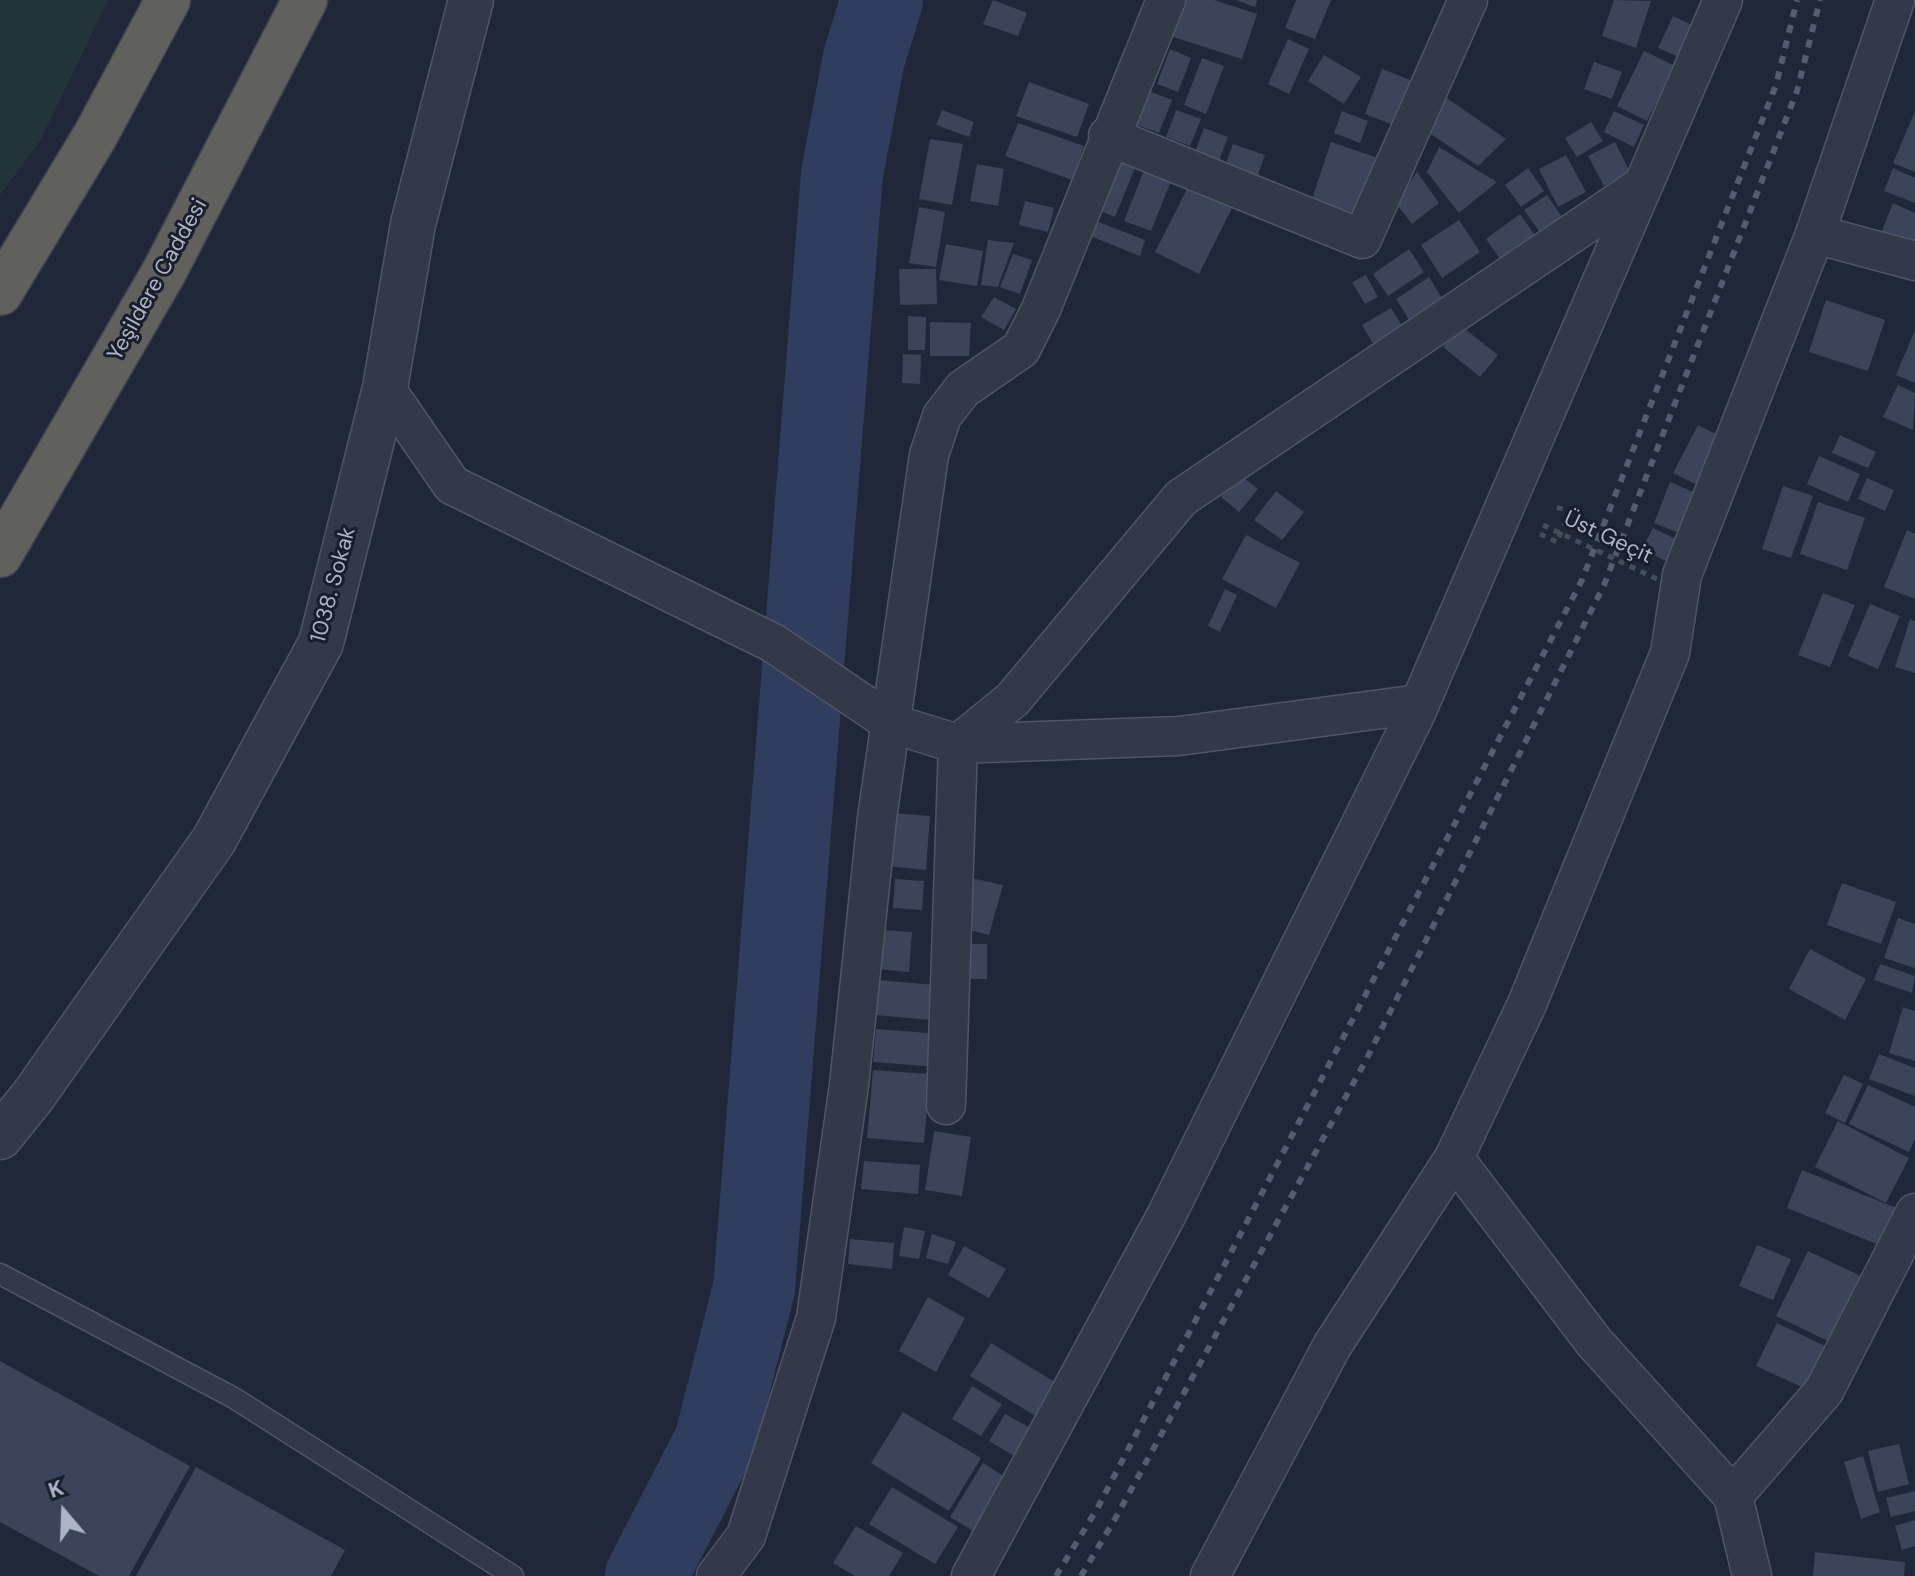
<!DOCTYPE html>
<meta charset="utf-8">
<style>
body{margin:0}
#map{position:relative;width:1915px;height:1576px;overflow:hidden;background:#202738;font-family:"DM Sans",sans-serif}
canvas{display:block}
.north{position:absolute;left:24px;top:1472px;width:80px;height:80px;-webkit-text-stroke:6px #191e2d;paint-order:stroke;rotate:341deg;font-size:22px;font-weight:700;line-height:32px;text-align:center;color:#aeb3c6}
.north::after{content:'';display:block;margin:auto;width:28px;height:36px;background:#aeb3c6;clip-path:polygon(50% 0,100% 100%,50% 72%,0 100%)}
</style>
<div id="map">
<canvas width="1915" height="1576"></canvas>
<div class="north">K</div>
</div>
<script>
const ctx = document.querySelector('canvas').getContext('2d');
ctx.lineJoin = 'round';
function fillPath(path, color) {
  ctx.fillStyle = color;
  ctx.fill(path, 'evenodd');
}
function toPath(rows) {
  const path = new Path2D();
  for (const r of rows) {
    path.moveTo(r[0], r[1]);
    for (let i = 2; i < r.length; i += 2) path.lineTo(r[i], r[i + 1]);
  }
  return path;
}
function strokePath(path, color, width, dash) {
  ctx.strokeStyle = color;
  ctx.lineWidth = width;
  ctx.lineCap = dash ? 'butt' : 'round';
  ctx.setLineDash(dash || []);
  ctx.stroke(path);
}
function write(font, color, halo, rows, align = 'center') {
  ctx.font = font + ' "DM Sans",sans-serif';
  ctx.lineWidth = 6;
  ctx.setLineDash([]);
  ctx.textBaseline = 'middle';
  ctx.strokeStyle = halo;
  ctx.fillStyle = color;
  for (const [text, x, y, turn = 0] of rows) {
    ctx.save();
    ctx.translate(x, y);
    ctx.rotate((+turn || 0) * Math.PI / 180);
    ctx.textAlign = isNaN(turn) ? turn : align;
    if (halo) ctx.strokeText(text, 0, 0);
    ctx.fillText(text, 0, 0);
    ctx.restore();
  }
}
const green = toPath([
 [0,0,108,0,40,141,0,195]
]);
const river = toPath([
 [646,1576,715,1442,754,1288,842,174,864,58,882,0]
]);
const building = toPath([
 [993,0,1027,13,1018,36,983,24],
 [1175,0,1214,0,1257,14,1242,59,1164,34],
 [1236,0,1257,0,1255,7],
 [1296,0,1331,0,1315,39,1285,28],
 [1614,0,1651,1,1636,48,1602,36],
 [1673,16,1694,26,1679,57,1658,48],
 [1288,39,1309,49,1289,94,1268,84],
 [1170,49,1191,58,1178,92,1157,84],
 [1644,51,1675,66,1647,121,1617,106],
 [1324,55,1361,77,1344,104,1308,81],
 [1202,58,1224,66,1206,114,1184,105],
 [1594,62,1622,72,1612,99,1584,89],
 [1382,69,1413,81,1396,126,1365,114],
 [1029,82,1089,104,1077,137,1016,116],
 [1144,89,1172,100,1159,133,1132,123],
 [1447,98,1506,139,1478,166,1428,132],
 [942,110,974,122,969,137,936,125],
 [1176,110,1201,119,1190,146,1166,137],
 [1342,111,1368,121,1360,143,1334,133],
 [1614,111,1644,125,1634,147,1604,132],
 [1915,111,1915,172,1893,163],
 [1591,122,1603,141,1577,157,1565,138],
 [1018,123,1084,146,1072,180,1005,156],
 [1204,128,1228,137,1217,166,1193,157],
 [930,139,963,144,952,205,919,199],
 [1331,142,1378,158,1359,215,1312,199],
 [1615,142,1630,172,1604,186,1588,156],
 [1233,144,1265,155,1256,180,1224,169],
 [1439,147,1497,182,1459,213,1427,172],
 [1114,154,1137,163,1115,217,1093,208],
 [1566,155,1586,192,1558,207,1539,169],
 [977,164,1004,169,998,206,970,201],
 [1146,165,1173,176,1151,231,1124,221],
 [1528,168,1544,191,1521,207,1505,185],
 [1893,168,1915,178,1915,203,1884,191],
 [1417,172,1439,203,1412,224,1395,202],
 [1189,185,1233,206,1199,274,1155,252],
 [1547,195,1569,227,1547,242,1524,210],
 [1025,201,1054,208,1048,232,1019,225],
 [1893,203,1915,213,1915,247,1881,233],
 [919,207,945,212,936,267,909,263],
 [1520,214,1539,241,1505,266,1486,239],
 [1091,219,1145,240,1140,256,1085,234],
 [1459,220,1480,252,1442,278,1421,245],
 [988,240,1014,243,998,287,981,285],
 [946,244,983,251,977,286,939,280],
 [1409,249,1424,272,1388,296,1373,274],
 [1013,254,1032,260,1020,294,1000,287],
 [899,269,936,269,937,304,900,305],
 [1366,275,1378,297,1365,304,1352,282],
 [1429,277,1446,305,1413,326,1396,299],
 [994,297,1016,309,1004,330,981,317],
 [1826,300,1885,320,1868,371,1809,352],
 [1391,308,1408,335,1378,352,1362,325],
 [908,316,926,317,925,350,908,350],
 [930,322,971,323,969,356,930,356],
 [1461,326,1498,355,1480,377,1443,347],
 [1915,330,1915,383,1896,375],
 [903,354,921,355,920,384,902,383],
 [1898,385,1915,393,1913,430,1883,417],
 [1698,425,1722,437,1697,485,1673,473],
 [1840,435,1876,452,1868,468,1832,453],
 [1819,456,1860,474,1848,502,1807,484],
 [1239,474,1258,489,1239,512,1221,497],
 [1867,478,1894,490,1885,511,1858,499],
 [1670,482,1700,495,1684,535,1654,523],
 [1783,486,1813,496,1791,558,1762,549],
 [1276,491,1304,512,1282,540,1254,520],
 [1818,502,1865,518,1847,570,1800,554],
 [1653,528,1676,539,1666,561,1642,549],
 [1907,530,1915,534,1915,599,1884,587],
 [1246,535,1300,563,1276,608,1222,579],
 [1225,589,1237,595,1220,632,1208,626],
 [1823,593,1855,605,1830,667,1798,655],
 [1870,604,1900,616,1878,669,1848,656],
 [1910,619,1915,621,1915,673,1895,667],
 [892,813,930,816,926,870,887,866],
 [957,875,1003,885,989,935,958,927],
 [895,879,924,881,922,910,893,908],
 [1842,883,1896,902,1881,944,1827,925],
 [1898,918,1915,924,1915,968,1884,958],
 [880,930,912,932,909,972,877,969],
 [962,944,987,944,987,979,962,979],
 [1810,949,1866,979,1845,1020,1789,989],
 [1880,964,1915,976,1912,993,1874,980],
 [878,980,946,986,943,1021,875,1015],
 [1903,1007,1915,1011,1915,1061,1889,1053],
 [876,1029,941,1034,938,1067,873,1062],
 [1879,1054,1915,1068,1915,1096,1869,1079],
 [873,1070,930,1074,924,1143,867,1138],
 [1844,1075,1863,1084,1845,1123,1825,1113],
 [1868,1085,1915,1107,1915,1139,1909,1152,1849,1124],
 [1838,1121,1909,1158,1886,1203,1815,1167],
 [934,1131,971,1137,962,1196,925,1190],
 [864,1161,920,1165,918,1194,861,1189],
 [1802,1170,1899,1209,1884,1247,1787,1208],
 [904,1227,925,1231,919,1259,899,1256],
 [932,1234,956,1242,948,1264,926,1258],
 [850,1239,894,1243,892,1269,848,1264],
 [1757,1245,1791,1259,1773,1300,1739,1286],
 [964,1246,1006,1269,989,1298,948,1275],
 [1808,1251,1863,1277,1832,1343,1776,1316],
 [928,1297,965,1318,936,1372,899,1351],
 [1777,1323,1827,1347,1806,1389,1756,1366],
 [991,1343,1058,1384,1037,1417,970,1376],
 [0,1361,190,1466,129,1576,99,1576,0,1522],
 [972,1386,1002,1404,981,1436,952,1419],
 [903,1412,981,1458,949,1511,871,1463],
 [1005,1414,1041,1434,1024,1462,989,1441],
 [1899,1444,1909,1484,1878,1492,1868,1451],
 [1863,1456,1880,1512,1861,1519,1844,1462],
 [983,1463,1016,1484,983,1537,950,1517],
 [196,1467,345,1550,331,1576,136,1576],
 [892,1487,958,1527,935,1564,869,1524],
 [1915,1491,1915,1511,1891,1517,1886,1498],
 [1915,1520,1915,1546,1902,1550,1895,1526],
 [856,1526,903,1553,889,1576,855,1576,833,1563],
 [1815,1552,1905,1562,1904,1576,1813,1576]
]);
const path = toPath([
 [1540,534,1557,542,1570,511,1551,506]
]);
const service = toPath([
 [0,1274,234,1398,513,1576]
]);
const minor = toPath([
 [1108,136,1362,239,1468,0],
 [1815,234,1915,261],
 [385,388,452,485,773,643,893,724,958,744,1179,736,1419,704],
 [946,1105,958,744,1013,699,1181,498,1642,186],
 [1454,1158,1594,1342,1733,1496,1752,1576],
 [1733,1496,1824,1391,1915,1213],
 [716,1576,746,1536,816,1318,849,1085,877,818,929,455,942,416,963,389,1021,349,1041,309,1166,0],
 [971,1576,1166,1216,1415,715,1723,0],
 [1210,1576,1332,1346,1454,1158,1527,1004,1670,653,1682,575,1815,234,1895,0]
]);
const tertiary = toPath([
 [0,1137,33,1096,214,840,321,643,385,388,413,224,471,0]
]);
const trunk = toPath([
 [0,293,95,136,168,0],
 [0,555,164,272,305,0]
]);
const rail = toPath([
 [1056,1576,1097,1509,1582,580,1776,85,1797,0],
 [1081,1576,1115,1519,1366,1060,1604,585,1797,91,1820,0]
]);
const pathBridge = toPath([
 [1543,525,1659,580]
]);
const streetNames = [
 ["Yeşildere Caddesi",158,280,-61],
 ["Üst Geçit",1608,538,25],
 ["1038. Sokak",334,585,-75]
];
fillPath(green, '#23353b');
strokePath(river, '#313d5e', 82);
fillPath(building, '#3b4459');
strokePath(service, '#515667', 23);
strokePath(minor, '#515667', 41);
strokePath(tertiary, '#515667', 47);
strokePath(trunk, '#3e4353', 47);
strokePath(path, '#3f5157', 5, [6, 6]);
strokePath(service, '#333949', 20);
strokePath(minor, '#333949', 38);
strokePath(tertiary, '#333949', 44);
strokePath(trunk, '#60605c', 44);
strokePath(rail, '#555c70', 6, [8, 8]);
strokePath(pathBridge, '#3f5157', 5, [6, 6]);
write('22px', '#aeb3c6', '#191e2d', streetNames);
</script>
